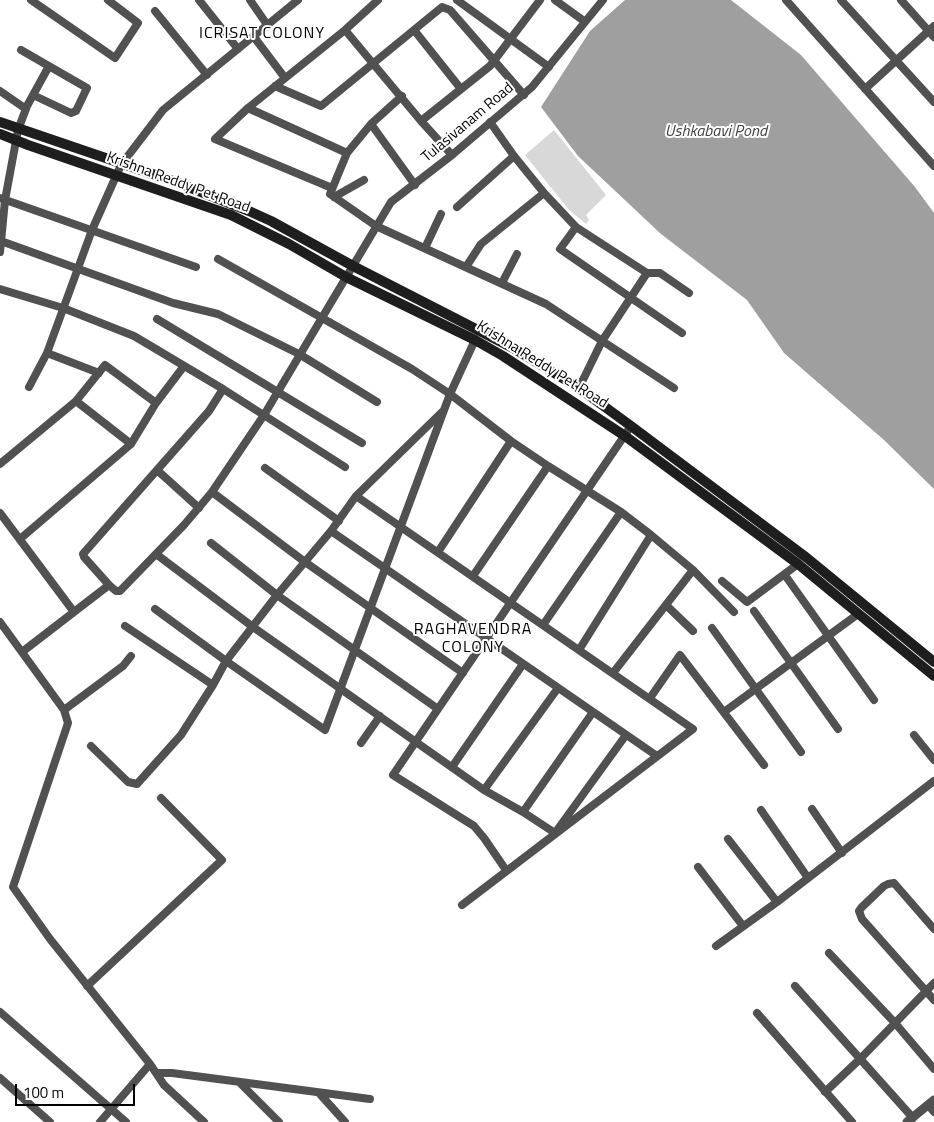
<!DOCTYPE html>
<style>
body{margin:0}
#map{position:relative;width:934px;height:1122px;overflow:hidden;background:#fff;font-family:"Titillium Web",sans-serif}
canvas{display:block}
.scale{position:absolute;left:15px;top:1084px;width:120px;height:22px;box-sizing:border-box;border:2px solid #000;border-top:0;padding-left:6px;font-size:15px;line-height:18px;white-space:nowrap;color:#000;-webkit-text-stroke:4px #fff;paint-order:stroke}
</style>
<div id="map">
<canvas width="934" height="1122"></canvas>
<div class="scale">100 m</div>
</div>
<script>
const ctx = document.querySelector('canvas').getContext('2d');
ctx.lineJoin = 'round';
function fillPath(path, color) {
  ctx.fillStyle = color;
  ctx.fill(path, 'evenodd');
}
function toPath(rows) {
  const path = new Path2D();
  for (const r of rows) {
    path.moveTo(r[0], r[1]);
    for (let i = 2; i < r.length; i += 2) path.lineTo(r[i], r[i + 1]);
  }
  return path;
}
function strokePath(path, color, width, dash) {
  ctx.strokeStyle = color;
  ctx.lineWidth = width;
  ctx.lineCap = dash ? 'butt' : 'round';
  ctx.setLineDash(dash || []);
  ctx.stroke(path);
}
function write(font, color, halo, rows, align = 'center') {
  ctx.font = font + ' "Titillium Web",sans-serif';
  ctx.lineWidth = 4;
  ctx.setLineDash([]);
  ctx.textBaseline = 'middle';
  ctx.strokeStyle = halo;
  ctx.fillStyle = color;
  for (const [text, x, y, turn = 0] of rows) {
    ctx.save();
    ctx.translate(x, y);
    ctx.rotate((+turn || 0) * Math.PI / 180);
    ctx.textAlign = isNaN(turn) ? turn : align;
    if (halo) ctx.strokeText(text, 0, 0);
    ctx.fillText(text, 0, 0);
    ctx.restore();
  }
}
const green = toPath([
 [554,130,606,195,586,215,589,220,586,224,569,210,525,155]
]);
const water = toPath([
 [625,0,731,0,801,55,915,187,934,213,934,489,884,440,784,353,747,300,661,234,578,156,541,107,590,31]
]);
const minor = toPath([
 [31,0,115,58,138,23,108,0],
 [199,0,238,49],
 [250,0,268,26],
 [457,0,549,67],
 [555,0,584,21],
 [786,0,934,166],
 [841,0,934,102],
 [901,0,934,37],
 [155,11,207,75],
 [345,30,421,121,452,155],
 [414,30,461,89],
 [254,37,285,78],
 [21,50,87,88,76,111,71,113,33,95],
 [275,86,321,106,442,7,450,10,524,95],
 [865,89,934,26],
 [0,91,26,109],
 [402,96,371,124,347,153,330,194,376,226,546,304,674,388],
 [248,108,347,153],
 [421,121,490,66,540,0],
 [490,122,514,156,544,193,576,227,647,273,660,273,689,293],
 [371,124,415,185],
 [332,188,215,139,248,108,345,30,378,0],
 [334,197,364,180],
 [0,198,196,267],
 [457,207,514,156],
 [576,227,560,249,682,333],
 [1,241,173,303,218,314,299,354,377,402],
 [425,248,441,214],
 [0,252,5,200,18,130,27,106,49,66],
 [218,259,412,369,450,394,511,441,548,466,621,512,651,535,693,570,734,612],
 [466,267,481,244,544,193],
 [502,283,517,254],
 [0,289,63,308,134,336,223,389,345,467],
 [157,319,362,443],
 [47,353,99,373],
 [29,387,47,353,92,230,121,165,163,110,298,0],
 [579,388,602,341,647,273],
 [76,401,131,444],
 [0,464,76,401,105,365,156,403],
 [265,468,339,521],
 [157,470,199,508],
 [212,492,305,562,463,673],
 [356,496,693,729,462,905],
 [0,513,74,612],
 [331,531,657,756],
 [20,539,131,444,156,403,184,366],
 [211,543,277,595,438,709],
 [438,552,511,441],
 [156,554,253,627,484,790,523,812,555,833,626,735],
 [473,576,548,466],
 [787,578,874,700],
 [722,581,747,602,798,564],
 [109,585,84,557,83,554,209,411,223,389],
 [666,605,693,631],
 [155,609,226,661,325,730,450,394,475,340],
 [754,611,838,729],
 [0,622,64,710,68,723,13,887,50,939,150,1064,164,1085,204,1122],
 [543,625,621,512],
 [125,626,213,685],
 [712,628,801,752],
 [579,650,651,535],
 [22,652,109,585,116,591,120,591,184,525,212,492,264,415,391,202,452,155,532,87,603,0],
 [613,673,693,570],
 [650,698,680,655,764,765],
 [64,710,123,666,131,656],
 [724,712,858,614],
 [914,735,934,760],
 [361,743,380,716],
 [91,746,128,782,137,784,181,735,213,685,226,661,277,595,331,531,356,496,442,412],
 [452,767,523,664],
 [484,790,558,688],
 [812,809,842,853],
 [761,810,808,878],
 [523,812,593,712],
 [728,839,777,902],
 [698,867,743,926],
 [506,870,484,838,474,826,393,775,631,426],
 [934,929,894,883,888,884,884,886,862,907,859,911,862,919,934,1000],
 [716,946,777,902,934,781],
 [829,953,895,1023,934,1069],
 [87,986,222,860,161,798],
 [795,986,913,1118],
 [0,1012,126,1122],
 [757,1013,852,1122],
 [157,1073,172,1073,370,1099],
 [0,1078,50,1122],
 [239,1082,279,1122],
 [825,1092,860,1059,934,983],
 [319,1093,345,1122],
 [928,1105,934,1112],
 [100,1122,150,1064]
]);
const tertiary = toPath([
 [907,1122,934,1100]
]);
const secondary = toPath([
 [0,122,176,182,249,211,271,221,353,266,513,348,579,388,631,426,807,558,934,662],
 [0,134,28,145,231,215,289,244,346,277,475,340,503,356,625,436,798,564,934,676]
]);
const streetNames = [
 ["Tulasivanam Road",468,123,-40],
 ["Krishna Reddy Pet Road",178,183,20],
 ["Krishna Reddy Pet Road",542,365,32]
];
const neighbourhoodNames = [
 ["ICRISAT COLONY",262,34],
 ["RAGHAVENDRA",473,630],
 ["COLONY",473,648]
];
const waterNames = [
 ["Ushkabavi Pond",716,132]
];
fillPath(green, '#d8d8d8');
fillPath(water, '#9f9f9f');
strokePath(minor, '#515151', 8);
strokePath(tertiary, '#515151', 9);
strokePath(secondary, '#1e1e1e', 10);
write('15px', '#000', '#fff', streetNames);
ctx.letterSpacing = '1px';
write('16px', '#000', '#fff', neighbourhoodNames);
ctx.letterSpacing = '0px';
write('italic 16px', '#404040', '#fff', waterNames);
</script>
